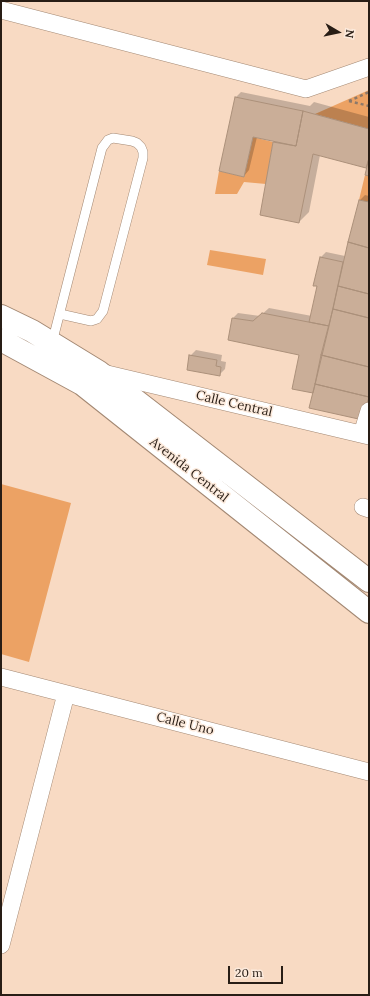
<!DOCTYPE html>
<style>
body{margin:0}
#map{position:relative;width:370px;height:996px;overflow:hidden;background:#f8dac3;font-family:Lora,serif}
canvas{display:block}
.frame{position:absolute;inset:0;border:2px solid #281d15;pointer-events:none}
.north{position:absolute;left:318px;top:12px;width:40px;height:40px;-webkit-text-stroke:3px #fceadc;paint-order:stroke;rotate:99deg;font-size:11px;font-weight:700;line-height:16px;text-align:center;color:#281d15}
.north::after{content:'';display:block;margin:auto;width:14px;height:18px;background:#281d15;clip-path:polygon(50% 0,100% 100%,50% 72%,0 100%)}
.scale{position:absolute;left:228px;top:966px;width:55px;height:18px;box-sizing:border-box;border:2px solid #281d15;border-top:0;padding-left:5px;font-size:12px;line-height:14px;white-space:nowrap;color:#281d15;-webkit-text-stroke:3px #fceadc;paint-order:stroke}
</style>
<div id="map">
<canvas width="370" height="996"></canvas>
<div class="frame"></div>
<div class="north">N</div>
<div class="scale">20 m</div>
</div>
<script>
const ctx = document.querySelector('canvas').getContext('2d');
ctx.lineJoin = 'round';
function fillPath(path, color) {
  ctx.fillStyle = color;
  ctx.fill(path, 'evenodd');
}
function toPath(rows) {
  const path = new Path2D();
  for (const r of rows) {
    path.moveTo(r[0], r[1]);
    for (let i = 2; i < r.length; i += 2) path.lineTo(r[i], r[i + 1]);
  }
  return path;
}
function strokePath(path, color, width, dash) {
  ctx.strokeStyle = color;
  ctx.lineWidth = width;
  ctx.lineCap = dash ? 'butt' : 'round';
  ctx.setLineDash(dash || []);
  ctx.stroke(path);
}
function write(font, color, halo, rows, align = 'center') {
  ctx.font = font + ' Lora,serif';
  ctx.lineWidth = 3;
  ctx.setLineDash([]);
  ctx.textBaseline = 'middle';
  ctx.strokeStyle = halo;
  ctx.fillStyle = color;
  for (const [text, x, y, turn = 0] of rows) {
    ctx.save();
    ctx.translate(x, y);
    ctx.rotate((+turn || 0) * Math.PI / 180);
    ctx.textAlign = isNaN(turn) ? turn : align;
    if (halo) ctx.strokeText(text, 0, 0);
    ctx.fillText(text, 0, 0);
    ctx.restore();
  }
}
const green = toPath([
 [369,90,369,129,315,114],
 [253,137,273,142,266,184,244,182,237,194,215,194,219,171,244,177],
 [365,175,369,176,369,202,359,200],
 [210,250,266,259,263,275,207,265],
 [1,484,71,503,29,662,1,654]
]);
const shadow = toPath([
 [241,92,310,106,314,102,369,117,369,175,368,165,366,167,320,155,309,212,299,222,274,142,276,141,257,137,249,170,244,176,236,97],
 [365,195,369,196,369,412,314,392,300,355,233,318,238,313,260,316,269,308,312,316,318,286,320,258,326,252,345,256,360,200],
 [196,350,222,355,221,361,226,362,225,369,219,375,190,356]
]);
const building = toPath([
 [235,97,303,111,296,146,253,137,244,177,219,171,235,97],
 [303,111,369,129,369,158,366,168,313,154,299,223,260,215,273,142,296,146,303,111],
 [369,158,369,176,365,175,369,158],
 [359,200,369,202,369,248,348,242,359,200],
 [348,242,369,248,369,294,338,286,348,242],
 [320,257,343,262,329,326,309,322,317,286,313,286,320,257],
 [338,286,369,294,369,318,333,309,338,286],
 [333,309,369,318,369,367,321,355,333,309],
 [262,313,329,326,313,393,292,389,299,355,228,340,232,318,253,321,262,313],
 [189,355,217,360,216,366,221,367,220,376,187,370,189,355],
 [321,355,369,367,369,397,315,384,321,355],
 [315,384,369,397,363,420,309,408,315,384]
]);
const path = toPath([
 [349,101,369,92],
 [349,101,369,106]
]);
const lane = toPath([
 [52,343,102,148,108,140,113,138,132,141,137,143,141,147,143,152,143,158,103,311,97,319,91,321,60,314]
]);
const street = toPath([
 [1,10,306,89,369,67],
 [103,373,369,436],
 [362,434,369,411],
 [363,507,369,509],
 [1,677,369,772],
 [1,945,66,694]
]);
const primary = toPath([
 [1,316,32,331,99,372,369,581],
 [1,340,82,384,369,612]
]);
const streetNames = [
 ["Calle Central",234,404,13],
 ["Avenida Central",189,470,38],
 ["Calle Uno",185,724,14]
];
fillPath(green, '#eca264');
fillPath(shadow, '#0003');
fillPath(building, '#caae98');
strokePath(building, '#ab907a', 1);
strokePath(lane, '#a38873', 10);
strokePath(street, '#a38873', 18);
strokePath(primary, '#a38873', 24);
strokePath(path, '#8d796a', 2.5, [3, 3]);
strokePath(lane, '#fff', 9);
strokePath(street, '#fff', 17);
strokePath(primary, '#fff', 22);
write('13px', '#281d15', '#fceadc', streetNames);
</script>
